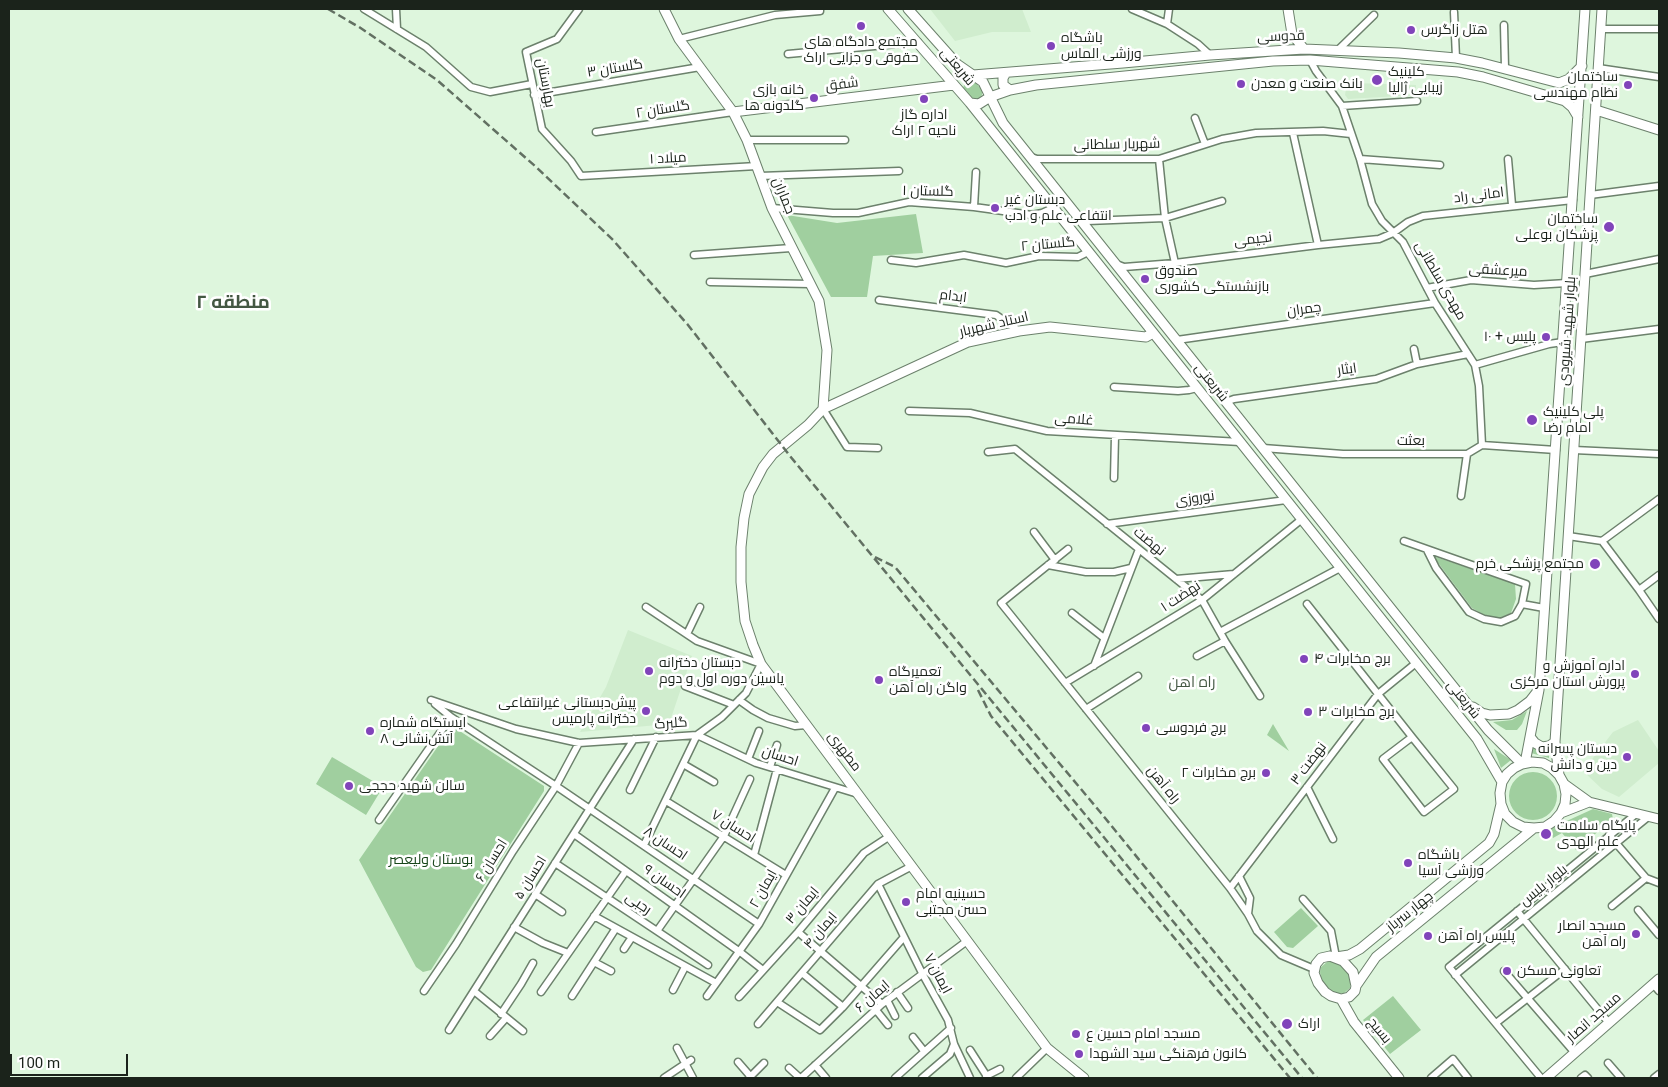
<!DOCTYPE html>
<meta charset="utf-8">
<style>
body{margin:0}
#map{position:relative;width:1668px;height:1087px;overflow:hidden;background:#def6dd;font-family:Roboto,sans-serif}
canvas{display:block}
.frame{position:absolute;inset:0;border:10px solid #1b231b;pointer-events:none}
.scale{position:absolute;left:10px;top:1054px;width:118px;height:22px;box-sizing:border-box;border:2px solid #1b231b;border-top:0;padding-left:6px;font-size:15px;line-height:18px;white-space:nowrap;color:#1b231b;-webkit-text-stroke:4px #fff;paint-order:stroke}
</style>
<div id="map">
<canvas width="1668" height="1087"></canvas>
<div class="frame"></div>
<div class="scale">100 m</div>
</div>
<script>
const ctx = document.querySelector('canvas').getContext('2d');
ctx.lineJoin = 'round';
function fillPath(path, color) {
  ctx.fillStyle = color;
  ctx.fill(path, 'evenodd');
}
function toPath(rows) {
  const path = new Path2D();
  for (const r of rows) {
    if (r.length === 3) {
      path.moveTo(r[0] + r[2], r[1]);
      path.arc(r[0], r[1], r[2], 0, 2 * Math.PI);
      continue;
    }
    path.moveTo(r[0], r[1]);
    for (let i = 2; i < r.length; i += 2) path.lineTo(r[i], r[i + 1]);
  }
  return path;
}
function strokePath(path, color, width, dash) {
  ctx.strokeStyle = color;
  ctx.lineWidth = width;
  ctx.lineCap = dash ? 'butt' : 'round';
  ctx.setLineDash(dash || []);
  ctx.stroke(path);
}
function write(font, color, halo, rows, align = 'center') {
  ctx.font = font + ' Roboto,Cairo,sans-serif';
  ctx.lineWidth = 5;
  ctx.setLineDash([]);
  ctx.textBaseline = 'middle';
  ctx.strokeStyle = halo;
  ctx.fillStyle = color;
  for (const [text, x, y, turn = 0] of rows) {
    ctx.save();
    ctx.translate(x, y);
    ctx.rotate((+turn || 0) * Math.PI / 180);
    ctx.textAlign = isNaN(turn) ? turn : align;
    if (halo) ctx.strokeText(text, 0, 0);
    ctx.fillText(text, 0, 0);
    ctx.restore();
  }
}
const built = toPath([
 [930,9,1022,9,1031,32,992,32,955,41],
 [1353,83,1416,85,1416,95,1348,99,1345,95,1346,89],
 [628,630,692,656,669,724,580,732,606,687],
 [1638,720,1659,751,1659,763,1619,797,1602,789,1583,771,1613,732]
]);
const green = toPath([
 [970,80,975,82,982,90,982,95,979,99,971,98,963,88,965,82],
 [916,214,923,253,873,256,867,297,831,297,787,215,837,223],
 [1433,556,1515,584,1516,599,1511,613,1500,618,1486,616,1472,608],
 [1527,711,1522,724,1517,730,1506,730,1493,722,1512,720],
 [1273,724,1289,751,1267,735],
 [452,726,544,786,544,791,431,970,423,972,416,967,359,860],
 [1533,746,1541,751,1549,750,1549,758,1531,753],
 [1494,749,1511,760,1501,768],
 [332,757,383,787,366,815,316,784],
 [1533,796,24],
 [1593,809,1612,814,1613,819,1576,850,1562,833,1553,838,1549,829],
 [1301,908,1318,926,1293,948,1287,947,1274,932],
 [1331,961,1341,965,1348,973,1350,979,1350,988,1344,993,1334,993,1325,986,1322,982,1320,972,1321,967,1327,962],
 [1393,996,1421,1030,1390,1054,1363,1020]
]);
const street = toPath([
 [364,9,426,47,471,87,490,92,532,84],
 [396,9,397,29],
 [579,9,557,39,526,52,542,129,571,161,581,176,757,166],
 [1132,9,1167,24,1198,44,1210,55],
 [1454,12,1456,58],
 [1167,24,1169,9],
 [1504,25,1505,68],
 [1601,29,1659,29],
 [679,39,775,15,820,11,820,9],
 [1338,50,1374,15],
 [788,54,918,42],
 [1310,60,1316,71,1342,106,1360,159,1372,204,1382,221,1403,242,1435,303,1475,365,1479,386,1482,445],
 [1598,68,1659,77],
 [534,95,700,67],
 [1342,106,1417,101],
 [1195,118,1205,144],
 [596,132,733,112],
 [1293,133,1318,245],
 [747,140,845,140],
 [1031,157,1037,159,1159,159,1222,139,1256,133,1323,131,1351,134],
 [1159,159,1165,218,1175,263],
 [1360,159,1440,165],
 [1508,159,1512,205],
 [760,176,899,171],
 [1590,195,1659,186],
 [974,207,976,172],
 [772,208,833,213,858,213,909,202,974,207,1032,215,1042,213,1053,208],
 [1081,219,1087,221,1165,218,1222,201],
 [694,255,791,248],
 [891,260,916,263,964,255,1006,263,1039,256,1078,257,1088,252],
 [1116,264,1124,267,1175,263,1318,245,1379,239,1393,233,1408,222,1423,216,1573,200],
 [1585,274,1659,259],
 [710,282,810,284],
 [1427,288,1471,280,1534,285,1567,283],
 [879,300,996,315,1019,331],
 [1581,339,1659,329],
 [1177,340,1435,303],
 [1414,349,1417,364],
 [1475,365,1549,344,1563,342],
 [1114,387,1178,391,1189,390,1197,388],
 [1226,402,1234,399,1376,379,1417,364,1468,354],
 [823,409,847,447,878,448],
 [909,411,970,413,1047,431,1240,442],
 [1263,448,1343,454,1467,454,1482,445,1556,450],
 [1574,450,1659,454],
 [988,452,1015,449,1202,600,1225,641,1260,696],
 [1114,478,1115,436],
 [1461,496,1467,454],
 [1107,524,1286,500],
 [1034,532,1055,560],
 [1568,536,1602,541,1639,590,1659,619],
 [1404,541,1526,584,1522,604,1515,616,1501,622,1484,619,1469,612,1436,568,1427,550],
 [1602,541,1659,499],
 [1068,549,1001,603,1230,888,1248,914,1257,931,1281,955,1314,969],
 [1048,565,1086,572,1114,572,1131,568],
 [1176,579,1234,574],
 [1639,590,1659,575],
 [1307,604,1378,694,1412,737,1454,789,1424,812,1383,759,1412,737],
 [1522,604,1544,608],
 [1072,613,1104,638],
 [1220,632,1340,568],
 [687,634,700,607],
 [1197,656,1225,641],
 [1094,666,1139,549],
 [1065,683,1202,600,1302,519],
 [685,686,734,705],
 [431,700,516,729,579,743,697,735,722,717,746,693,761,664,697,641,646,607],
 [739,700,753,710,768,718,795,726,806,725],
 [435,704,451,717,556,786,759,924],
 [1086,709,1138,676],
 [748,759,759,731],
 [683,764,714,782],
 [770,767,777,745],
 [1307,787,1333,839],
 [630,790,656,737],
 [666,801,786,875],
 [379,820,451,717],
 [574,834,740,952,763,970],
 [1609,835,1646,878,1659,883],
 [644,845,697,735,756,763,858,794],
 [754,855,777,769],
 [555,863,708,965],
 [1239,876,1250,898,1248,914],
 [878,884,922,973,948,1020,954,1044,970,1078],
 [1230,888,1378,694,1416,663],
 [535,894,562,912],
 [1303,899,1331,931,1336,957],
 [1612,906,1646,878],
 [1638,910,1659,935],
 [1517,911,1609,1023],
 [594,916,716,983],
 [514,927,543,943,568,953],
 [657,931,724,836,750,779],
 [798,932,882,1004],
 [624,949,632,937],
 [594,962,611,971],
 [1504,971,1575,1053],
 [802,973,843,1007],
 [1455,975,1648,817],
 [1653,984,1659,991],
 [673,990,685,967],
 [424,991,456,944,513,851,556,786,579,743],
 [474,991,523,1031],
 [541,992,626,871],
 [897,992,908,1008],
 [572,996,616,928],
 [707,996,759,924,835,788],
 [739,997,798,932,864,853,890,836],
 [887,1000,895,1016],
 [777,1002,820,1030,843,1007,904,937],
 [876,1010,888,1025],
 [501,1014,521,984,533,963],
 [1496,1023,1565,969],
 [758,1024,878,884,912,866],
 [449,1030,634,739],
 [490,1036,506,1018],
 [913,1037,924,1051],
 [677,1048,693,1078],
 [970,1050,988,1078],
 [738,1062,751,1077],
 [1608,1063,1621,1078],
 [815,1065,826,1078],
 [789,1068,800,1078],
 [986,1076,1000,1069],
 [664,1078,691,1060],
 [749,1078,764,1063],
 [801,1078,882,1004,967,941],
 [895,1078,951,1028],
 [922,1078,950,1054,954,1044],
 [1016,1078,1047,1048],
 [1431,1078,1453,1059,1468,1078],
 [1541,1078,1449,967,1636,814],
 [1581,1078,1585,1075,1588,1078],
 [1654,1078,1659,1074]
]);
const secondary = toPath([
 [664,9,679,39,733,112,747,140,772,208,819,301,827,350,823,409],
 [888,9,970,103,1477,739,1502,782],
 [908,9,957,64,983,82,1003,123,1488,730,1522,764],
 [1288,9,1292,34,1304,49],
 [1006,73,1003,78,1003,85,1010,90],
 [973,75,1123,63,1210,55,1304,49,1399,53,1456,58,1482,63,1559,83,1569,79,1582,66],
 [970,103,979,104,990,97,1010,90,1036,85,1273,61,1310,60,1458,72,1483,77,1565,101,1572,107,1578,117],
 [1596,110,1659,130],
 [733,112,954,85],
 [1473,707,1482,713,1490,715,1509,714,1518,710,1530,701,1537,692],
 [1531,738,1535,743,1542,747,1549,746,1555,742],
 [1525,763,1539,690,1585,9],
 [1559,775,1555,742,1602,9],
 [1564,784,1566,794,1565,804,1561,813,1554,821,1545,827,1534,828,1523,827,1513,822,1505,814,1501,804,1500,793,1502,782,1507,774,1514,768,1522,764,1532,762,1543,763,1552,768,1559,775,1564,784,1589,802,1659,819],
 [1561,813,1589,802],
 [1330,956,1343,961,1353,972,1356,986,1355,991,1349,997,1341,999,1331,996,1325,992,1318,983,1314,973,1316,964,1321,958,1330,956],
 [1336,957,1349,955,1360,949,1489,843,1494,834,1501,804],
 [1356,986,1376,957,1534,828],
 [1341,999,1354,1022,1399,1078],
 [1084,1078,1047,1048,761,664,753,645,745,621,741,582,741,547,744,518,749,494,763,467,773,454,808,425,823,409,968,342,1019,331,1050,327,1146,337,1153,333],
 [1546,1078,1659,979]
]);
const rail = toPath([
 [328,9,359,27,437,80,535,166,613,240,688,325,790,456,1302,1078],
 [875,557,895,567,1101,813,1317,1078],
 [978,690,991,716,1290,1078]
]);
const markers = [
 [861,26,5,"#8144ba"],
 [1411,30,5,"#8144ba"],
 [1051,46,5,"#8144ba"],
 [1377,80,6,"#8144ba"],
 [1241,84,5,"#8144ba"],
 [1628,85,5,"#8144ba"],
 [814,98,5,"#8144ba"],
 [924,99,5,"#8144ba"],
 [995,208,5,"#8144ba"],
 [1609,227,6,"#8144ba"],
 [1145,279,5,"#8144ba"],
 [1546,337,5,"#8144ba"],
 [1532,420,6,"#8144ba"],
 [1595,564,6,"#8144ba"],
 [1304,659,5,"#8144ba"],
 [649,671,5,"#8144ba"],
 [1635,674,5,"#8144ba"],
 [879,680,5,"#8144ba"],
 [646,711,5,"#8144ba"],
 [1308,712,5,"#8144ba"],
 [1146,728,5,"#8144ba"],
 [370,731,5,"#8144ba"],
 [1627,757,5,"#8144ba"],
 [1266,773,5,"#8144ba"],
 [349,786,5,"#8144ba"],
 [1546,834,6,"#8144ba"],
 [1408,863,5,"#8144ba"],
 [906,902,5,"#8144ba"],
 [1636,934,5,"#8144ba"],
 [1428,936,5,"#8144ba"],
 [1507,971,5,"#8144ba"],
 [1287,1024,6,"#8144ba"],
 [1076,1034,5,"#8144ba"],
 [1079,1054,5,"#8144ba"]
];
const poiNames = [
 ["هتل زاگرس",1421,30],
 ["باشگاه",1061,38],
 ["ورزشی الماس",1061,54],
 ["مجتمع دادگاه های",861,42,"center"],
 ["حقوقی و جزایی اراک",861,58,"center"],
 ["کلینیک",1388,72],
 ["زیبایی ژالیا",1388,88],
 ["ساختمان",1618,77,"right"],
 ["نظام مهندسی",1618,93,"right"],
 ["بانک صنعت و معدن",1251,84],
 ["خانه بازی",804,90,"right"],
 ["گلدونه ها",804,106,"right"],
 ["اداره گاز",924,115,"center"],
 ["ناحیه ۲ اراک",924,131,"center"],
 ["دبستان غیر",1005,200],
 ["انتفاعی علم و ادب",1005,216],
 ["ساختمان",1598,219,"right"],
 ["پزشکان بوعلی",1598,235,"right"],
 ["صندوق",1155,271],
 ["بازنشستگی کشوری",1155,287],
 ["پلیس + ۱۰",1536,337,"right"],
 ["پلی کلینیک",1543,412],
 ["امام رضا",1543,428],
 ["مجتمع پزشکی خرم",1584,564,"right"],
 ["برج مخابرات ۴",1314,659],
 ["دبستان دخترانه",659,663],
 ["یاسین دوره اول و دوم",659,679],
 ["اداره آموزش و",1625,666,"right"],
 ["پرورش استان مرکزی",1625,682,"right"],
 ["تعمیرگاه",889,672],
 ["واگن راه آهن",889,688],
 ["پیش‌دبستانی غیرانتفاعی",636,703,"right"],
 ["دخترانه پارمیس",636,719,"right"],
 ["برج مخابرات ۳",1318,712],
 ["ایستگاه شماره",380,723],
 ["۸ آتش‌نشانی",380,739],
 ["برج فردوسی",1156,728],
 ["دبستان پسرانه",1617,749,"right"],
 ["دین و دانش",1617,765,"right"],
 ["برج مخابرات ۲",1256,773,"right"],
 ["سالن شهید حججی",359,786],
 ["پایگاه سلامت",1557,826],
 ["علم الهدی",1557,842],
 ["باشگاه",1418,855],
 ["ورزشی آسیا",1418,871],
 ["حسینیه امام",916,894],
 ["حسن مجتبی",916,910],
 ["مسجد انصار",1626,926,"right"],
 ["راه آهن",1626,942,"right"],
 ["پلیس راه آهن",1438,936],
 ["تعاونی مسکن",1517,971],
 ["اراک",1298,1024],
 ["مسجد امام حسین ع",1086,1034],
 ["کانون فرهنگی سید الشهدا",1089,1054]
];
const streetNames = [
 ["قدوسی",1281,37,-2],
 ["شریعتی",957,67,50],
 ["گلستان ۳",615,69,-9],
 ["بهارستان",545,83,79],
 ["شفق",842,85,-7],
 ["گلستان ۲",663,110,-9],
 ["شهریار سلطانی",1117,145,-1],
 ["میلاد ۱",668,159,-3],
 ["گلستان ۱",928,192,1],
 ["جماران",783,196,68],
 ["امانی راد",1479,196,-7],
 ["نجیمی",1253,240,-7],
 ["گلستان ۲",1048,245,-5],
 ["میرعشقی",1498,271,3],
 ["مهدی سلطانی",1440,281,60],
 ["ابدام",953,297,7],
 ["چمران",1304,310,-8],
 ["استاد شهریار",994,325,-13],
 ["بلوار شهید شیرودی",1568,331,-86],
 ["ایثار",1347,370,-8],
 ["شریعتی",1211,383,51],
 ["غلامی",1074,420,4],
 ["بعثت",1411,441],
 ["نوروزی",1195,499,-8],
 ["نهضت",1149,542,39],
 ["نهضت ۱",1181,597,-33],
 ["شریعتی",1463,700,51],
 ["گلبرگ",671,724,-4],
 ["مطهری",844,752,53],
 ["احسان",780,757,18],
 ["نهضت ۳",1309,764,-53],
 ["راه آهن",1163,785,51],
 ["احسان ۷",733,827,32],
 ["احسان ۸",665,844,34],
 ["احسان ۶",492,861,-58],
 ["احسان ۵",531,878,-58],
 ["احسان ۹",664,882,35],
 ["بلوار پلیس",1544,886,-39],
 ["ایمان ۲",764,889,-61],
 ["رجبی",638,904,34],
 ["ایمان ۳",803,906,-50],
 ["چهار سرباز",1410,912,-39],
 ["ایمان ۴",821,931,-50],
 ["ایمان ۷",937,974,62],
 ["ایمان ۶",873,997,-41],
 ["مسجد انصار",1594,1018,-41],
 ["بسیج",1379,1031,51]
];
const parkNames = [
 ["بوستان ولیعصر",431,860]
];
const neighbourhoodNames = [
 ["راه اهن",1192,683]
];
const districtNames = [
 ["منطقه ۲",233,303]
];
fillPath(built, '#d0edce');
fillPath(green, '#a0cf9f');
strokePath(street, '#6c816c', 9);
strokePath(secondary, '#6c816c', 11);
strokePath(street, '#fff', 6);
strokePath(secondary, '#fff', 9);
strokePath(rail, '#627062', 2.5, [8, 4]);
for (const [x, y, r, color] of markers) {
  const dot = new Path2D();
  dot.arc(x, y, r, 0, 2 * Math.PI);
  ctx.fillStyle = color;
  ctx.fill(dot);
  strokePath(dot, '#fff', 2);
}
write('14px', '#1b231b', '#fff', poiNames, 'left');
write('14px', '#1b231b', '#fff', streetNames);
write('14px', '#18461a', '#fff', parkNames);
write('15px', '#445843', '#fff', neighbourhoodNames);
write('bold 19px', '#445843', '#fff', districtNames);
</script>
